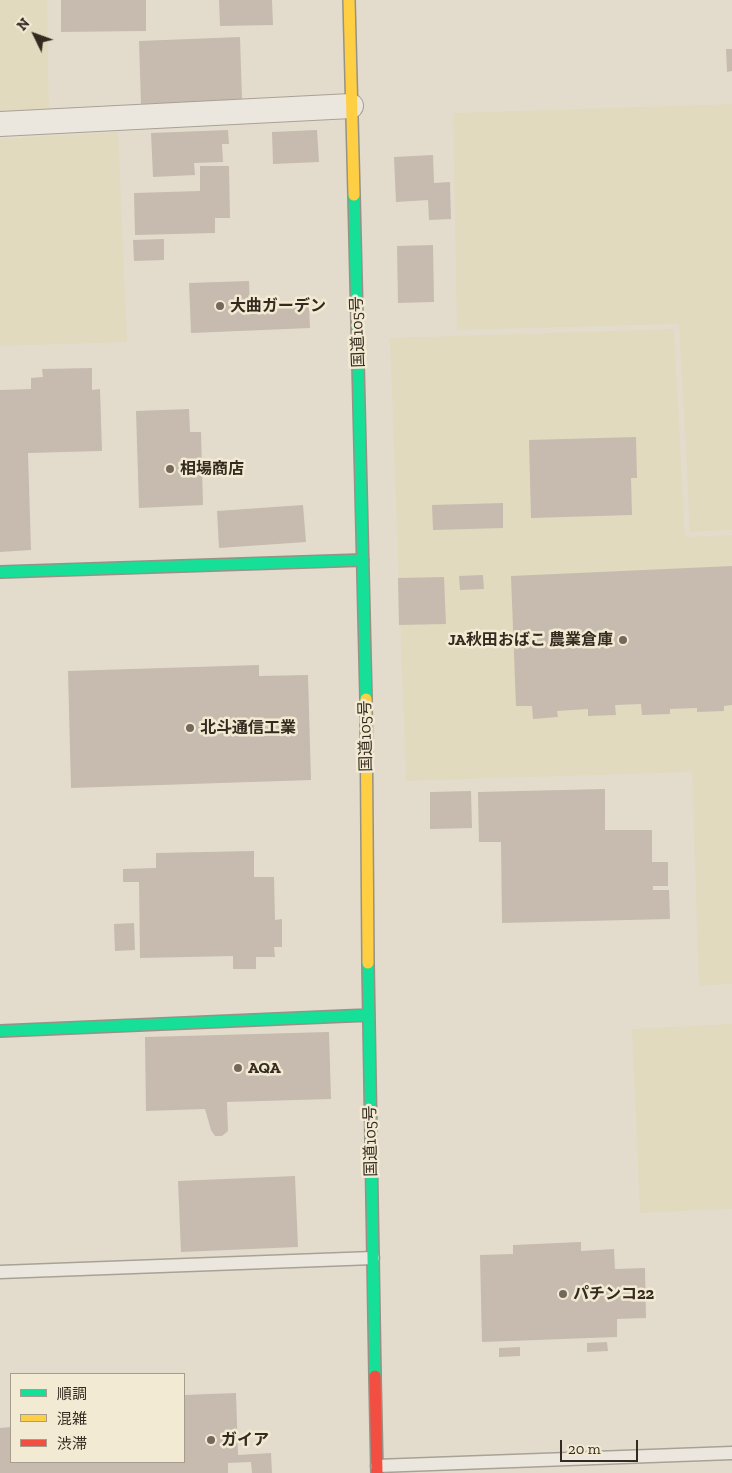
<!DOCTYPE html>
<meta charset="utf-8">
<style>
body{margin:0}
#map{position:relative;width:732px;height:1473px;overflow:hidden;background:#e3dccd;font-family:"Zilla Slab","Noto Sans JP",serif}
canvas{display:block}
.legend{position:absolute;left:10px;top:1373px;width:175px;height:90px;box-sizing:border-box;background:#f3ead4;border:1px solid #a79d8c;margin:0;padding:6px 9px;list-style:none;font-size:15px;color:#352a1f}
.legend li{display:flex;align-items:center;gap:10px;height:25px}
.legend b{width:25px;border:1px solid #a79d8c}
.north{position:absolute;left:10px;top:10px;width:50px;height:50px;-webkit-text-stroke:4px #f3ead4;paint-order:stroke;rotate:312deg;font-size:14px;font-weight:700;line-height:20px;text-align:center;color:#352a1f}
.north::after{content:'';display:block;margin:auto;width:18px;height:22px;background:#352a1f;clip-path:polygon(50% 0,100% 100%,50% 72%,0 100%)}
.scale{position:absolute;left:560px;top:1440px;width:78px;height:22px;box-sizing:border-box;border:2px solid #352a1f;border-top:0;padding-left:6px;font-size:15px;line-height:18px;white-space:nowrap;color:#352a1f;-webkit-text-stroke:4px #f3ead4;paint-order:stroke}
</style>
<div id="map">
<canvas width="732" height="1473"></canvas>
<ul class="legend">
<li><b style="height:6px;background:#16e098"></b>順調</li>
<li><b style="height:6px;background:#ffcf43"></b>混雑</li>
<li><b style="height:6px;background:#f24e42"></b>渋滞</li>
</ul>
<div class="north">N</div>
<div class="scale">20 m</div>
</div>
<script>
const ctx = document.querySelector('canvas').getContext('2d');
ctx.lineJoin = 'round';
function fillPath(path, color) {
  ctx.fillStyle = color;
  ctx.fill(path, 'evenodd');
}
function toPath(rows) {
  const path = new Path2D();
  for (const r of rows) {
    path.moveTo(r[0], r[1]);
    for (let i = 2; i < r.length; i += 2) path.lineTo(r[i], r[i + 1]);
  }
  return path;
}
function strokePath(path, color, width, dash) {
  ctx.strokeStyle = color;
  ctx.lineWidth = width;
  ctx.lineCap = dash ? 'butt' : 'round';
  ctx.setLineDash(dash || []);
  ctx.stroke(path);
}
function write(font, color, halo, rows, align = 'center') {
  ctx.font = font + ' "Zilla Slab","Noto Sans JP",serif';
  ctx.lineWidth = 5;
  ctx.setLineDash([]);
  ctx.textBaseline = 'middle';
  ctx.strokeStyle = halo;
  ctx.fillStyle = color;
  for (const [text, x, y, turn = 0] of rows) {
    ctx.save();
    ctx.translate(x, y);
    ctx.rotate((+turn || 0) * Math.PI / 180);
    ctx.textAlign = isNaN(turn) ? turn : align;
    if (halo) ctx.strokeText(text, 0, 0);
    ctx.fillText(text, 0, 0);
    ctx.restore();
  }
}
const farmland = toPath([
 [0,0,47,0,49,113,0,117],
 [732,104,732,530,690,532,679,324,457,330,453,113],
 [118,132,127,342,0,346,0,139],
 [674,329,685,537,732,535,732,984,699,986,692,772,406,781,390,338],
 [732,1024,732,1209,640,1213,632,1029]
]);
const building = toPath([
 [61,0,146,0,146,31,61,32],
 [219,0,272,0,273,25,220,26],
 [240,37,242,100,141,104,139,41],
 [726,49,732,49,732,71,727,72],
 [228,130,229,144,222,144,223,162,194,163,195,175,153,177,151,133],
 [317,130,319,162,273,164,272,132],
 [433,155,434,183,450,182,451,219,429,220,428,200,396,202,394,157],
 [200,166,229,166,230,218,215,218,215,233,135,235,134,193,200,191],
 [164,239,164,260,134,261,133,240],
 [433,245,434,302,398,303,397,246],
 [249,281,250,307,309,305,310,328,191,333,189,283],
 [92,368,92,390,100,389,102,451,28,453,31,550,0,552,0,390,31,389,31,378,43,377,42,369],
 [189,409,190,432,201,432,203,505,139,508,136,411],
 [636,437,637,478,631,478,632,515,531,518,529,440],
 [503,503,503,528,433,530,432,505],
 [303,505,306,542,219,548,217,511],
 [732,566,732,705,724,706,724,711,697,712,697,708,670,709,670,714,642,715,641,704,615,705,616,715,588,716,588,709,557,711,558,717,533,719,532,706,516,706,511,576],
 [483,575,484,589,460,590,459,576],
 [444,577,446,624,399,625,398,578],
 [259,665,259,676,308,675,311,780,71,788,68,671],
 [605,789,605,830,652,830,652,862,668,862,668,886,653,886,653,890,669,890,670,919,502,923,501,842,479,842,478,792],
 [471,791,472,828,430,829,430,792],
 [254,851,254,877,274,877,275,920,282,919,282,947,274,947,275,957,256,957,256,969,233,969,233,956,140,958,139,882,123,882,123,869,156,868,156,853],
 [134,923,135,950,115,951,114,924],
 [329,1032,331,1099,227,1102,228,1131,222,1136,215,1136,211,1130,205,1109,146,1111,145,1037],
 [295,1176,298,1247,181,1252,178,1181],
 [581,1242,581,1251,614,1249,615,1269,645,1268,646,1318,617,1319,617,1337,482,1342,480,1255,513,1254,513,1245],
 [607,1342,608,1351,587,1352,587,1343],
 [520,1347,520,1356,499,1357,499,1348],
 [236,1393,238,1455,271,1453,272,1473,252,1473,251,1462,228,1463,228,1473,0,1473,0,1428,11,1427,11,1462,184,1462,184,1395]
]);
const lane = toPath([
 [0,1272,373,1258],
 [377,1466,732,1453]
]);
const street = toPath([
 [0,124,351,106]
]);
const fast = toPath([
 [354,195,366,699],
 [0,572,363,560],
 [368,963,375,1376],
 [0,1031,369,1015]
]);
const slow = toPath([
 [349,0,354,195],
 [366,699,368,963]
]);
const jam = toPath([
 [375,1376,377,1473]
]);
const markers = [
 [220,306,5,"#72685c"],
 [170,469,5,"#72685c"],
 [623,640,5,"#72685c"],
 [190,728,5,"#72685c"],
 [238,1068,5,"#72685c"],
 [563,1294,5,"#72685c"],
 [211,1440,5,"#72685c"]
];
const poiNames = [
 ["大曲ガーデン",230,306],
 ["相場商店",180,469],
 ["JA秋田おばこ 農業倉庫",613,640,"right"],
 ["北斗通信工業",200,728],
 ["AQA",248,1068],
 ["パチンコ22",573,1294],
 ["ガイア",221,1440]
];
const streetNames = [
 ["国道105号",358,332,-92],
 ["国道105号",366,736,-91],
 ["国道105号",371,1141,-91]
];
fillPath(farmland, '#e1dabf');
fillPath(building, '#c6bbae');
strokePath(lane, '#a8a196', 15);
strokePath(street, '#a8a196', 26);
strokePath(fast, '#979186', 14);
strokePath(slow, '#979186', 14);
strokePath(jam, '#979186', 14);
strokePath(lane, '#ebe7de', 12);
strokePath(street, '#ebe7de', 24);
strokePath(fast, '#16e098', 11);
strokePath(slow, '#ffcf43', 11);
strokePath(jam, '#f24e42', 11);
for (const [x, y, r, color] of markers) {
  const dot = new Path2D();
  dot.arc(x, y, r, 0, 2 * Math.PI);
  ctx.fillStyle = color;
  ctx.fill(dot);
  strokePath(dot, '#f3ead4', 2);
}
write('bold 16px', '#352a1f', '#f3ead4', poiNames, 'left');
write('16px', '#352a1f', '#f3ead4', streetNames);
</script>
